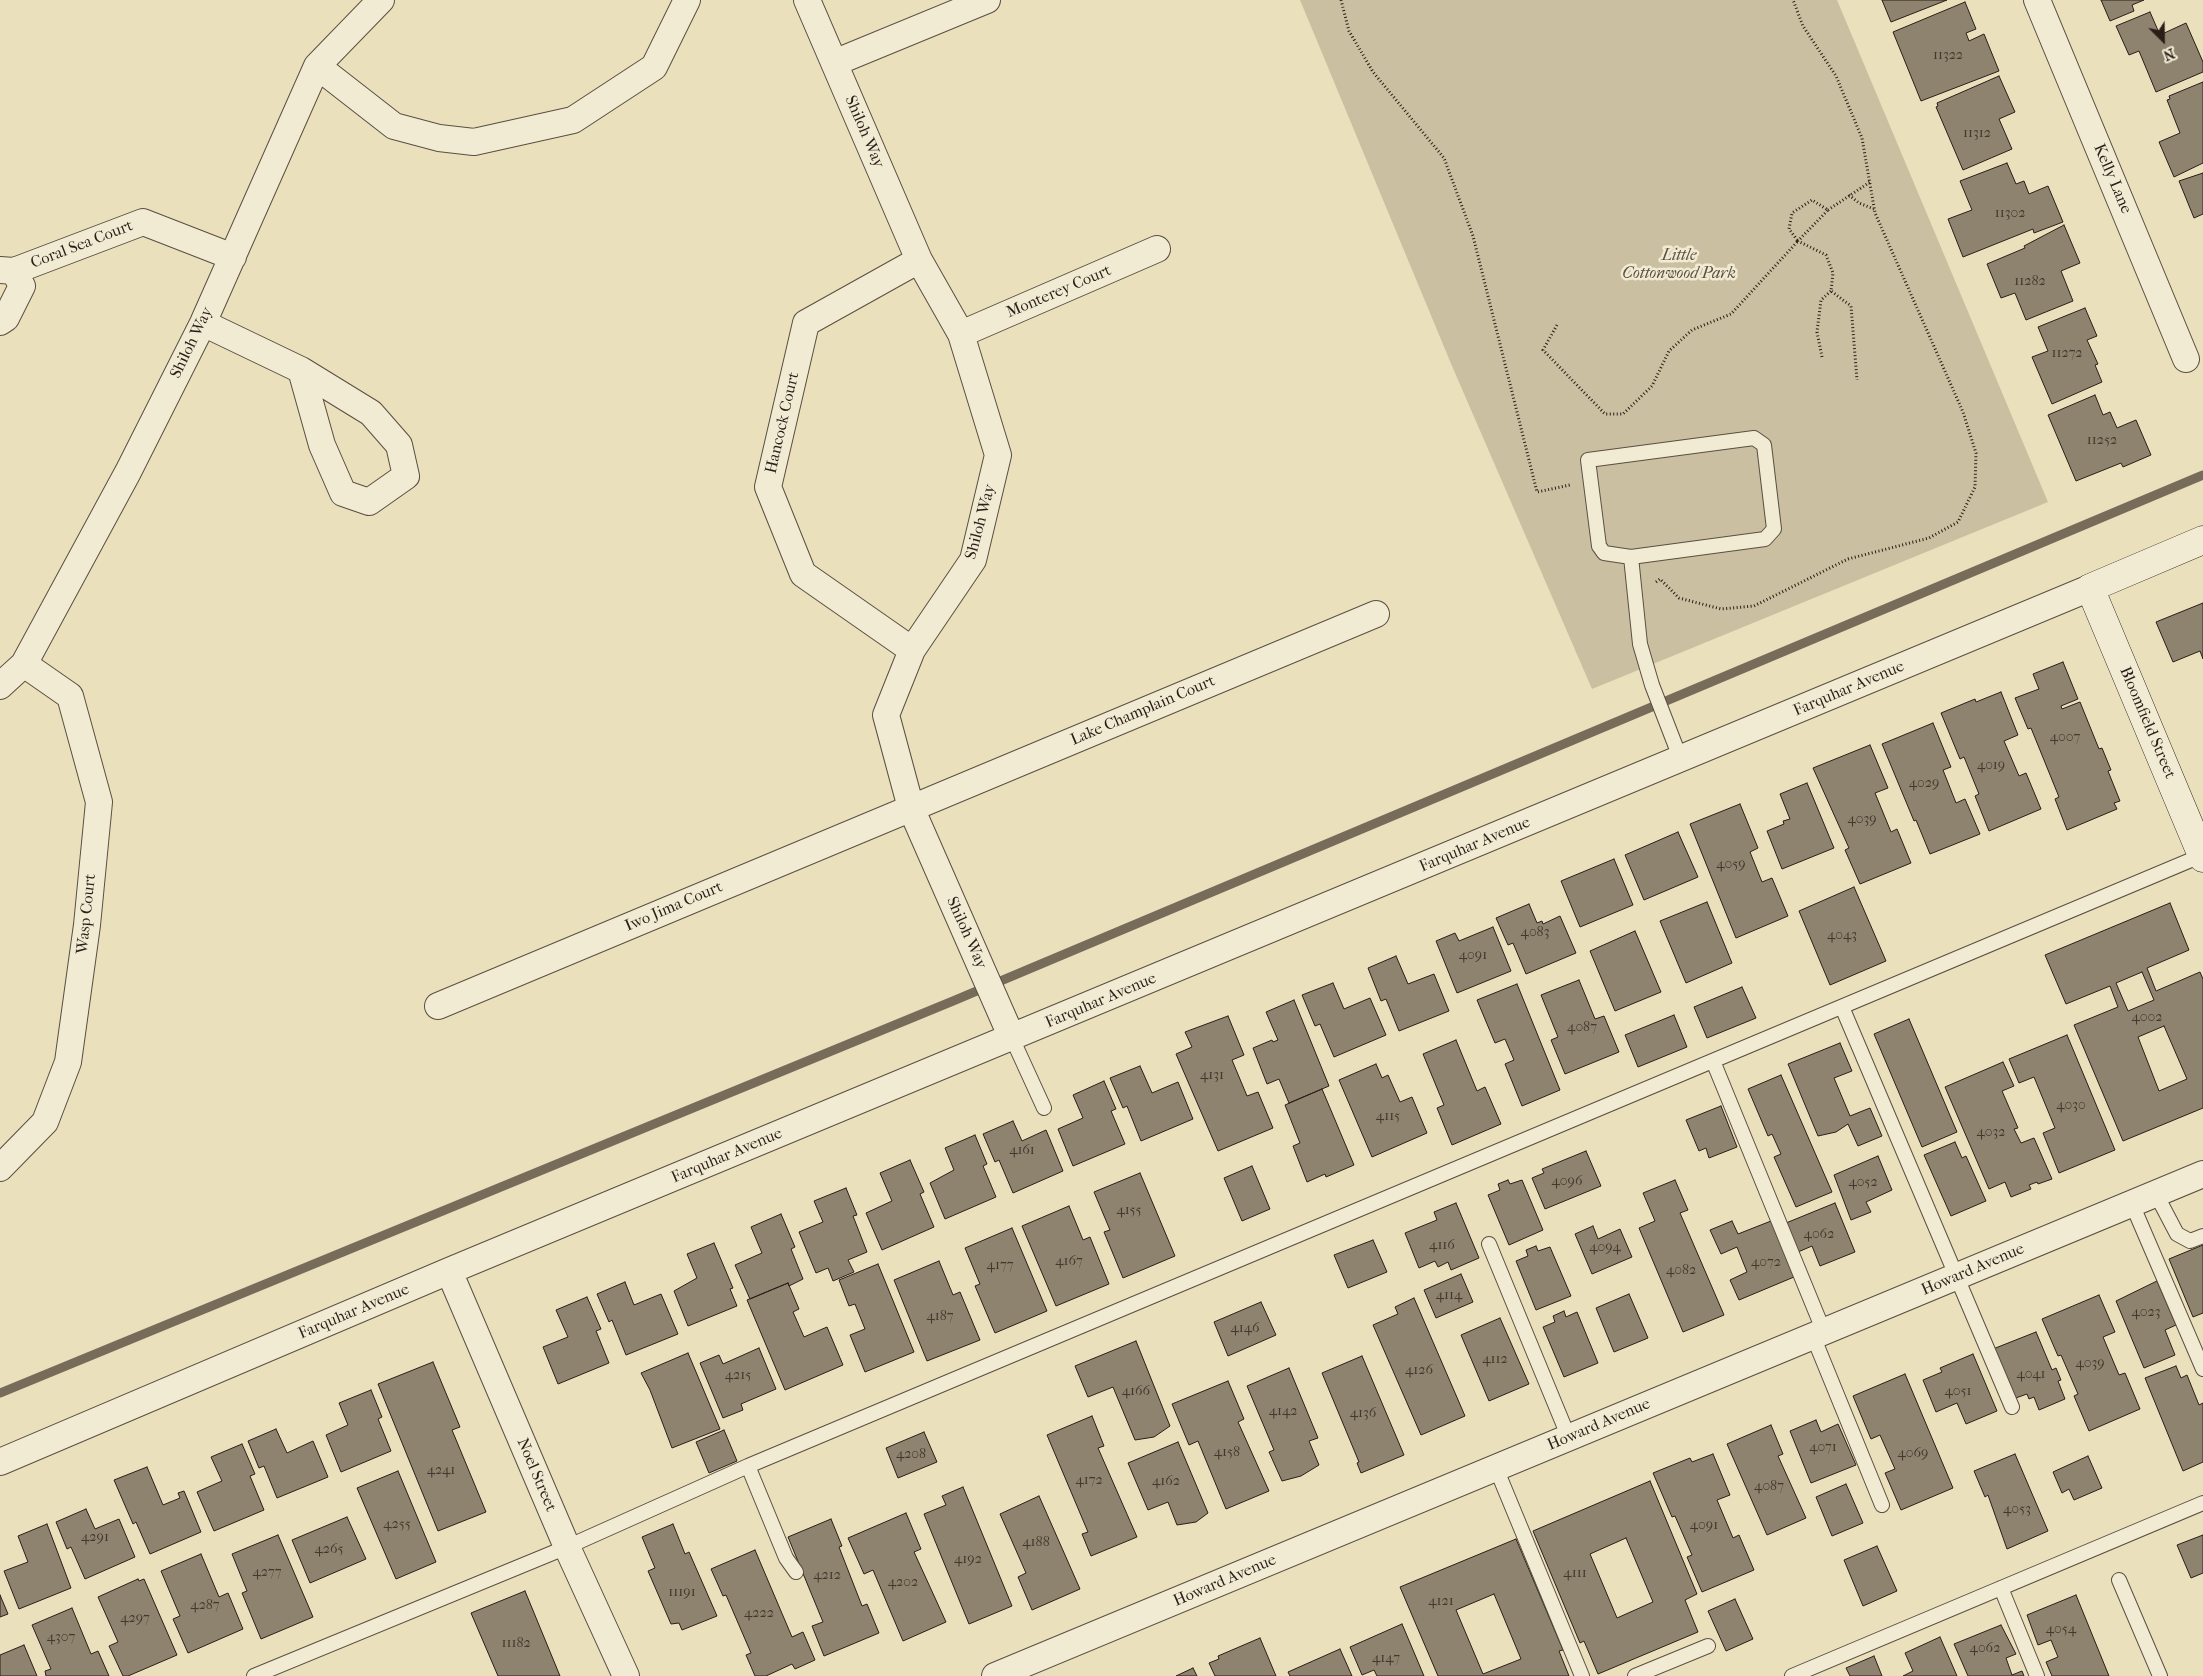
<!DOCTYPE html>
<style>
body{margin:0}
#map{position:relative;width:2203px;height:1676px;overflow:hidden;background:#eae0bc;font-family:"IM FELL French Canon",serif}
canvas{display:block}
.north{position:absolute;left:2138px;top:15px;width:50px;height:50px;-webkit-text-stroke:4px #f1ebd3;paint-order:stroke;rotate:157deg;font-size:14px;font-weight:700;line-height:20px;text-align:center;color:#2b1e19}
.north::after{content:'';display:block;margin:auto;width:18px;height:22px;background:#2b1e19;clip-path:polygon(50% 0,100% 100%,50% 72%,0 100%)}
</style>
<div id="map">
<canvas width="2203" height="1676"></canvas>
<div class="north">N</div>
</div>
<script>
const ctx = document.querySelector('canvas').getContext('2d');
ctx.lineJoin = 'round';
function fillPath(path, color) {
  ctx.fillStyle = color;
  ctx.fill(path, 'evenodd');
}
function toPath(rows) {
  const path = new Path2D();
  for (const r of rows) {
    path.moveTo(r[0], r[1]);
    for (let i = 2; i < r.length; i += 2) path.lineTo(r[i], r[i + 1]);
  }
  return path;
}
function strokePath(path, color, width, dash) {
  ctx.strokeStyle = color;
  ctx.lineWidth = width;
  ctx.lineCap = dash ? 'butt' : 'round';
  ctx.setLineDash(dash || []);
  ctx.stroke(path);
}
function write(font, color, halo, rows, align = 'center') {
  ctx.font = font + ' "IM FELL French Canon",serif';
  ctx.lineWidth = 5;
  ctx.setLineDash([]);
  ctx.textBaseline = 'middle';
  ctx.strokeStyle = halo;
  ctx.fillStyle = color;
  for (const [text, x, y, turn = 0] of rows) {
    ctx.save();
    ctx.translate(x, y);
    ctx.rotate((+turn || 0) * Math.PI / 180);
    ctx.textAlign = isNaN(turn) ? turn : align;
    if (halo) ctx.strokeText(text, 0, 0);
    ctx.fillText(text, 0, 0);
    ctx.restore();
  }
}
const green = toPath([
 [1300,0,1837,0,2048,502,1592,689,1452,366]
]);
const stream = toPath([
 [0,1393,953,1001,2203,475]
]);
const building = toPath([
 [1882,0,1947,0,1891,22,1882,0],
 [2101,0,2144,0,2132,5,2134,11,2110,21,2101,0],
 [1965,2,1976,29,1966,33,1969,41,1984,34,1999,71,1921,101,1893,32,1965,2],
 [2150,12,2160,35,2186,23,2203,62,2203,72,2156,92,2139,51,2129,55,2116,26,2150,12],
 [1999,76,2015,112,1999,119,2012,149,1963,170,1936,107,1938,106,1937,103,1999,76],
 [2203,82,2203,163,2174,177,2159,142,2180,133,2167,100,2170,99,2169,96,2203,82],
 [2007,163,2016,184,2024,181,2029,194,2048,186,2063,222,2034,233,2033,229,1963,257,1948,219,1972,210,1960,181,2007,163],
 [2203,173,2203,214,2194,218,2179,181,2203,173],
 [2064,225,2080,263,2061,271,2073,301,2026,320,2015,293,2001,298,1987,264,2025,248,2024,246,2064,225],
 [2085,308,2097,336,2087,340,2098,364,2095,365,2102,382,2052,404,2032,357,2048,351,2038,327,2085,308],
 [2095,395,2103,415,2110,412,2117,428,2136,420,2151,455,2123,467,2121,463,2076,481,2048,415,2095,395],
 [2203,603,2203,659,2200,651,2173,662,2156,622,2203,603],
 [2063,662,2078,699,2061,706,2062,709,2080,702,2099,749,2102,748,2111,770,2108,771,2120,801,2114,803,2117,809,2067,830,2055,799,2059,797,2031,728,2028,729,2015,698,2039,689,2033,674,2063,662],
 [2001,692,2018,735,2004,741,2019,776,2026,773,2041,809,1989,831,1975,796,1979,794,1964,757,1960,759,1941,713,1975,699,1976,702,2001,692],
 [1933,723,1951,767,1943,770,1956,803,1965,799,1980,834,1930,854,1916,820,1914,821,1882,744,1933,723],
 [1870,745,1888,788,1875,793,1891,832,1897,829,1911,863,1860,884,1845,850,1849,848,1813,768,1870,745],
 [1807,783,1834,848,1782,869,1767,831,1784,824,1783,821,1790,819,1780,794,1807,783],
 [1740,804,1758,848,1750,852,1762,882,1772,878,1788,916,1736,938,1690,824,1740,804],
 [1678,832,1698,877,1644,900,1625,855,1678,832],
 [1614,859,1633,905,1580,927,1561,881,1614,859],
 [1854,887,1886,961,1830,985,1799,911,1854,887],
 [1707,902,1732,963,1686,983,1660,921,1707,902],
 [2170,903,2189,950,2147,968,2156,991,2200,972,2203,979,2203,1108,2123,1141,2074,1025,2118,1007,2110,986,2066,1004,2045,955,2170,903],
 [2142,972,2154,1000,2128,1011,2116,983,2142,972],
 [2164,1026,2187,1079,2159,1091,2138,1037,2164,1026],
 [1529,904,1537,923,1542,921,1543,924,1560,916,1576,953,1526,974,1513,943,1508,945,1496,918,1529,904],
 [1493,927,1511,971,1457,993,1436,941,1455,933,1459,941,1493,927],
 [1635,931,1661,992,1615,1011,1590,951,1635,931],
 [1396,956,1408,984,1434,974,1449,1011,1399,1031,1386,999,1381,1001,1368,968,1396,956],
 [1579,980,1595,1019,1604,1016,1619,1052,1565,1074,1551,1040,1558,1037,1541,995,1579,980],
 [1333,983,1344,1009,1370,998,1386,1035,1334,1057,1320,1024,1315,1026,1302,995,1333,983],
 [1517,984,1560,1090,1522,1106,1505,1064,1514,1060,1505,1039,1495,1043,1477,1000,1517,984],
 [1742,987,1756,1018,1707,1038,1694,1007,1742,987],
 [1294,1000,1329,1086,1289,1103,1279,1079,1267,1084,1253,1048,1272,1040,1273,1042,1278,1040,1266,1012,1294,1000],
 [1674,1015,1687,1047,1638,1067,1625,1035,1674,1015],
 [1228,1016,1244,1055,1232,1060,1247,1096,1258,1092,1273,1128,1218,1151,1176,1054,1192,1047,1185,1032,1228,1016],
 [1909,1019,1957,1132,1922,1147,1874,1034,1909,1019],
 [2067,1035,2115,1150,2059,1173,2043,1133,2055,1128,2034,1077,2019,1083,2009,1059,2067,1035],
 [1456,1040,1477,1091,1485,1087,1501,1124,1452,1145,1437,1108,1444,1105,1423,1054,1456,1040],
 [1840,1043,1852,1071,1834,1078,1850,1116,1870,1108,1882,1136,1858,1146,1848,1124,1836,1132,1818,1136,1788,1064,1840,1043],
 [2003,1062,2014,1086,2002,1091,2018,1128,2014,1129,2021,1143,2034,1138,2052,1179,2038,1184,2037,1182,2029,1185,2031,1189,2011,1197,2005,1182,1989,1189,1945,1087,2003,1062],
 [1376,1064,1382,1078,1388,1075,1400,1102,1412,1097,1427,1133,1372,1157,1339,1080,1376,1064],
 [1140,1066,1152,1093,1178,1082,1193,1119,1141,1141,1127,1106,1123,1108,1110,1078,1140,1066],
 [1781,1075,1832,1192,1796,1207,1774,1157,1781,1154,1772,1134,1768,1136,1748,1089,1781,1075],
 [1104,1081,1116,1109,1111,1111,1125,1144,1073,1166,1058,1129,1083,1118,1073,1095,1104,1081],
 [1322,1089,1354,1165,1326,1177,1325,1174,1307,1182,1293,1146,1300,1143,1285,1105,1322,1089],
 [1721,1106,1737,1147,1709,1158,1706,1148,1699,1151,1686,1120,1721,1106],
 [1013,1121,1022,1141,1046,1130,1063,1171,1013,1193,999,1160,995,1162,983,1134,1013,1121],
 [975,1135,987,1164,983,1166,996,1197,945,1219,930,1183,954,1170,945,1148,975,1135],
 [1955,1142,1962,1158,1966,1156,1986,1201,1951,1216,1924,1155,1955,1142],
 [1586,1151,1601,1186,1545,1209,1532,1178,1544,1173,1542,1169,1586,1151],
 [1878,1156,1892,1190,1866,1202,1871,1212,1851,1220,1834,1175,1878,1156],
 [910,1160,924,1192,920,1194,934,1227,882,1250,866,1213,892,1201,880,1173,910,1160],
 [1252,1166,1270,1209,1242,1221,1224,1178,1252,1166],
 [1140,1173,1175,1256,1123,1278,1104,1232,1110,1230,1094,1192,1140,1173],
 [1508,1180,1510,1184,1522,1180,1543,1230,1509,1245,1488,1195,1500,1190,1498,1184,1508,1180],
 [1675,1180,1688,1210,1680,1213,1724,1315,1683,1332,1639,1228,1655,1221,1643,1193,1675,1180],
 [846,1188,857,1215,853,1216,867,1252,848,1260,854,1272,833,1281,828,1268,816,1273,799,1232,823,1222,814,1201,846,1188],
 [1456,1203,1479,1258,1451,1270,1448,1262,1438,1267,1435,1261,1419,1268,1405,1233,1437,1220,1434,1212,1456,1203],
 [1835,1203,1855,1252,1820,1266,1812,1246,1798,1252,1786,1223,1835,1203],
 [1069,1206,1083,1240,1090,1237,1109,1284,1056,1306,1022,1226,1069,1206],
 [781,1214,795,1247,791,1249,803,1279,789,1286,788,1283,750,1299,735,1265,762,1253,751,1227,781,1214],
 [1732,1221,1738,1234,1771,1221,1794,1277,1739,1300,1730,1280,1747,1272,1737,1247,1721,1254,1710,1230,1732,1221],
 [1593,1226,1598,1239,1620,1229,1632,1257,1592,1274,1575,1234,1593,1226],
 [1012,1228,1047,1311,995,1333,975,1286,980,1284,965,1248,1012,1228],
 [1373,1240,1387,1272,1348,1288,1334,1255,1373,1240],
 [714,1243,733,1288,730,1289,737,1306,688,1326,674,1291,697,1278,687,1254,714,1243],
 [2203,1245,2203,1313,2193,1317,2169,1259,2203,1245],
 [1536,1246,1538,1251,1550,1247,1571,1296,1536,1310,1516,1261,1528,1256,1526,1250,1536,1246],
 [939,1261,953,1295,960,1292,980,1340,927,1361,894,1280,939,1261],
 [878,1264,914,1352,865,1372,850,1335,865,1329,855,1304,849,1306,839,1280,878,1264],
 [1461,1274,1473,1302,1436,1318,1424,1290,1461,1274],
 [2157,1281,2176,1325,2165,1330,2175,1355,2144,1368,2116,1301,2157,1281],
 [625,1282,634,1305,661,1294,678,1334,626,1355,612,1320,609,1322,597,1294,625,1282],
 [788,1283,799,1309,793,1312,804,1337,827,1327,843,1365,785,1390,747,1300,788,1283],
 [1629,1294,1648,1338,1614,1352,1596,1308,1629,1294],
 [2099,1295,2115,1332,2103,1337,2119,1375,2125,1373,2140,1409,2089,1431,2074,1396,2078,1394,2061,1355,2058,1356,2042,1319,2099,1295],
 [587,1297,601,1329,596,1331,609,1363,558,1384,543,1347,568,1337,556,1310,587,1297],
 [1414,1298,1465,1416,1421,1435,1373,1325,1398,1314,1395,1307,1414,1298],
 [1261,1302,1276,1335,1228,1356,1214,1322,1261,1302],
 [1564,1311,1566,1317,1577,1312,1598,1363,1564,1377,1543,1327,1555,1322,1553,1316,1564,1311],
 [1500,1318,1529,1384,1489,1401,1461,1335,1500,1318],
 [2036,1332,2052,1370,2056,1368,2061,1380,2058,1381,2065,1399,2039,1410,2034,1397,2029,1399,2027,1394,2013,1399,1993,1349,2036,1332],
 [1136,1341,1170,1426,1154,1437,1135,1440,1113,1387,1088,1397,1075,1366,1136,1341],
 [759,1348,776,1389,741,1404,743,1410,723,1418,700,1363,719,1355,723,1364,759,1348],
 [688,1353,720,1429,672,1448,650,1390,641,1373,688,1353],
 [1973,1354,1997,1411,1966,1424,1957,1403,1936,1412,1923,1380,1942,1372,1940,1368,1973,1354],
 [1362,1356,1404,1455,1361,1473,1357,1463,1359,1462,1322,1373,1362,1356],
 [433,1362,460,1427,452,1430,486,1512,438,1531,378,1384,433,1362],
 [2176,1366,2181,1378,2187,1375,2199,1405,2203,1403,2203,1462,2183,1471,2145,1378,2176,1366],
 [1289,1368,1318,1438,1309,1441,1319,1465,1301,1476,1282,1481,1269,1452,1274,1450,1247,1386,1289,1368],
 [1905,1374,1953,1488,1901,1510,1885,1473,1895,1469,1880,1435,1871,1439,1853,1396,1905,1374],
 [1228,1381,1244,1419,1238,1422,1269,1491,1226,1509,1198,1441,1189,1445,1172,1404,1228,1381],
 [371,1390,382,1417,378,1419,391,1451,341,1472,326,1435,348,1425,339,1403,371,1390],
 [1092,1416,1104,1446,1098,1448,1137,1537,1091,1556,1082,1534,1088,1532,1047,1435,1092,1416],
 [1816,1420,1821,1432,1838,1424,1856,1465,1811,1483,1790,1431,1816,1420],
 [1771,1425,1783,1454,1778,1456,1806,1518,1767,1535,1727,1444,1771,1425],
 [276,1429,287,1453,313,1441,328,1477,277,1498,264,1466,259,1468,248,1441,276,1429],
 [724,1430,737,1461,709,1473,696,1442,724,1430],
 [924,1432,937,1462,898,1478,886,1448,924,1432],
 [1178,1442,1208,1513,1196,1522,1177,1525,1168,1502,1148,1510,1128,1463,1178,1442],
 [242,1444,255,1474,250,1476,264,1510,214,1531,197,1492,222,1481,211,1457,242,1444],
 [1713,1454,1730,1495,1717,1500,1733,1538,1739,1535,1754,1570,1702,1592,1687,1557,1692,1555,1675,1516,1672,1517,1653,1473,1690,1458,1692,1462,1713,1454],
 [2015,1454,2048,1531,2007,1549,1988,1495,1985,1497,1974,1471,2015,1454],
 [2088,1456,2102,1488,2074,1500,2069,1489,2062,1493,2053,1472,2088,1456],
 [147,1467,163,1505,180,1498,178,1493,184,1491,201,1532,150,1554,136,1522,133,1524,114,1480,147,1467],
 [398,1471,436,1562,396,1579,357,1488,398,1471],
 [1650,1481,1697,1594,1685,1600,1698,1632,1598,1674,1584,1641,1580,1643,1533,1531,1650,1481],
 [1626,1538,1653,1602,1617,1618,1590,1554,1626,1538],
 [1846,1484,1863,1523,1832,1536,1816,1497,1846,1484],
 [963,1487,1012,1606,969,1624,924,1514,946,1505,942,1496,963,1487],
 [1039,1496,1080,1589,1032,1610,1018,1577,1026,1573,1000,1514,1039,1496],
 [86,1509,95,1529,119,1519,135,1557,85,1579,71,1547,67,1549,56,1522,86,1509],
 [906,1513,921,1549,914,1552,946,1622,903,1641,873,1570,864,1574,848,1538,906,1513],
 [347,1517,366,1559,310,1583,292,1540,347,1517],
 [831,1519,842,1546,839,1547,862,1606,867,1604,879,1633,824,1656,812,1626,823,1622,788,1537,831,1519],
 [47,1524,71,1588,19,1609,4,1571,28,1562,18,1536,47,1524],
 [673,1524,685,1554,689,1552,717,1616,682,1630,679,1623,671,1624,648,1571,655,1568,642,1537,673,1524],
 [278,1535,313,1617,261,1639,242,1593,247,1591,232,1554,278,1535],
 [2203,1535,2203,1573,2191,1578,2177,1545,2203,1535],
 [1516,1539,1563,1650,1559,1651,1569,1676,1438,1676,1400,1587,1516,1539],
 [1494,1594,1521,1659,1483,1674,1456,1610,1494,1594],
 [1877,1546,1897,1591,1863,1606,1844,1560,1877,1546],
 [755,1550,792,1637,803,1632,815,1660,795,1669,792,1664,766,1676,755,1676,746,1655,751,1653,726,1595,723,1596,711,1569,755,1550],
 [201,1554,219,1597,228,1593,243,1629,188,1653,173,1619,180,1616,161,1571,201,1554],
 [138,1579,139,1581,144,1579,177,1655,128,1676,123,1676,109,1646,118,1642,98,1597,138,1579],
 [525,1591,560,1676,498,1676,471,1613,525,1591],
 [0,1595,8,1614,0,1617,0,1595],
 [2076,1595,2109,1676,2052,1676,2046,1662,2058,1657,2051,1640,2038,1645,2027,1615,2076,1595],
 [1735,1599,1753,1639,1726,1651,1708,1611,1735,1599],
 [72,1608,91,1654,98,1651,109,1676,46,1676,45,1671,51,1669,32,1625,72,1608],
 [1402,1624,1424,1676,1377,1676,1374,1670,1362,1675,1350,1647,1402,1624],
 [2001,1625,2016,1654,2006,1658,2012,1675,2022,1671,2024,1676,1968,1676,1954,1644,2001,1625],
 [1940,1637,1957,1676,1903,1676,1913,1671,1905,1653,1940,1637],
 [1260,1638,1276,1676,1215,1676,1209,1663,1219,1659,1218,1656,1260,1638],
 [24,1645,37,1676,0,1676,0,1655,24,1645],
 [1340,1649,1352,1676,1290,1676,1288,1672,1340,1649],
 [1874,1656,1882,1676,1850,1676,1846,1668,1874,1656],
 [1193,1668,1197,1676,1176,1676,1193,1668]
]);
const path = toPath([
 [1341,0,1349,31,1373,72,1444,158,1473,236,1537,492,1570,485],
 [1849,195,1859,203,1874,209],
 [1828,210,1870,182],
 [1557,325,1543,350,1605,414,1623,414,1652,386,1669,351,1692,330,1731,314,1798,241,1789,229,1792,213,1812,200,1828,210,1798,241,1826,255,1833,273,1831,291,1851,306,1857,380],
 [1822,357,1817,332,1821,300,1831,291],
 [1656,582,1660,579,1679,598,1721,609,1754,606,1848,559,1929,538,1958,522,1975,487,1976,453,1963,412,1875,213,1862,138,1836,76,1803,26,1793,0]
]);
const lane = toPath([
 [1631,557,1604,553,1599,546,1588,460,1754,438,1764,445,1774,529,1765,539,1631,557,1640,644,1652,685,1681,760],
 [1842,1007,2012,1407],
 [1012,1038,1044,1108],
 [1713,1061,1824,1332],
 [2156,1194,2177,1234,2190,1241,2203,1236],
 [2132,1204,2203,1369],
 [1489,1244,1569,1438],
 [1813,1336,1882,1505],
 [748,1466,786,1558,796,1572],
 [1496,1468,1582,1676],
 [2119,1580,2160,1676],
 [2001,1588,2037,1676],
 [254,1676,567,1547,748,1466,2203,855],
 [1635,1676,1708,1646],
 [1792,1676,2203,1503]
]);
const street = toPath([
 [807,0,919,260,961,334,998,455,973,560,912,650,886,715,911,808,1012,1038],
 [2037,0,2186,359],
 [834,63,987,0],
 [317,66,394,126,439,138,474,142,573,120,654,67,687,0],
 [0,270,14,271,143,222,233,257],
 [0,322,6,318,22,286,14,271],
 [203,323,301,370,322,445,343,493,369,502,406,476,399,445,371,413,301,370],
 [961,334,1157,249],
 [912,650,803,574,768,487,806,323,919,260],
 [0,686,24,664,128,472,203,323,317,66,381,0],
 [438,1006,1376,614],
 [0,1168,45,1122,68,1062,87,925,99,802,70,696,24,664],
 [449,1271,567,1547,626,1676],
 [0,1462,449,1271,2090,588],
 [995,1676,2203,1174]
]);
const secondary = toPath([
 [2203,540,2090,588,2203,858]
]);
const numberNames = [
 ["11322",1948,56],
 ["11312",1977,134],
 ["11302",2010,214],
 ["11282",2030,282],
 ["11272",2067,354],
 ["11252",2102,441],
 ["4007",2065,738],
 ["4019",1991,766],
 ["4029",1924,784],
 ["4039",1862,820],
 ["4059",1731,865],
 ["4083",1535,933],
 ["4043",1842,936],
 ["4091",1473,956],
 ["4002",2147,1018],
 ["4087",1582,1028],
 ["4131",1212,1076],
 ["4030",2071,1106],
 ["4115",1388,1117],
 ["4032",1991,1133],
 ["4161",1022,1151],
 ["4096",1567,1182],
 ["4052",1863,1183],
 ["4155",1129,1211],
 ["4062",1819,1235],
 ["4116",1442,1246],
 ["4094",1605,1248],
 ["4167",1069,1262],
 ["4072",1766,1263],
 ["4177",1000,1266],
 ["4082",1681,1271],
 ["4114",1449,1296],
 ["4023",2146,1313],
 ["4187",940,1317],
 ["4146",1245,1329],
 ["4112",1495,1360],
 ["4039",2090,1364],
 ["4126",1419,1371],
 ["4041",2031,1375],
 ["4215",738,1376],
 ["4166",1136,1392],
 ["4051",1958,1392],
 ["4142",1283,1412],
 ["4136",1363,1414],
 ["4071",1823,1448],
 ["4158",1227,1453],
 ["4069",1913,1454],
 ["4208",911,1455],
 ["4241",441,1471],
 ["4172",1089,1481],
 ["4162",1166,1482],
 ["4087",1769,1487],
 ["4053",2017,1510],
 ["4255",397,1525],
 ["4091",1704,1526],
 ["4291",95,1538],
 ["4188",1036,1543],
 ["4265",329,1550],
 ["4192",968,1560],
 ["4277",267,1573],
 ["4111",1575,1574],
 ["4212",827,1576],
 ["4202",903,1583],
 ["11191",682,1593],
 ["4121",1441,1602],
 ["4287",205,1606],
 ["4222",759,1614],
 ["4297",135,1619],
 ["4054",2061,1630],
 ["4307",61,1638],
 ["11182",516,1644],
 ["4062",1985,1649],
 ["4147",1386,1659]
];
const streetNames = [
 ["Shiloh Way",864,132,67],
 ["Kelly Lane",2112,179,67],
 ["Coral Sea Court",82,245,-21],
 ["Monterey Court",1059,292,-23],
 ["Shiloh Way",192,343,-64],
 ["Hancock Court",783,423,-77],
 ["Shiloh Way",981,522,-75],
 ["Farquhar Avenue",1849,689,-23],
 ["Lake Champlain Court",1143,711,-23],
 ["Bloomfield Street",2147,723,67],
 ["Farquhar Avenue",1475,845,-23],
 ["Iwo Jima Court",674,907,-23],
 ["Wasp Court",87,914,-84],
 ["Shiloh Way",966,933,66],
 ["Farquhar Avenue",1101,1001,-23],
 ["Farquhar Avenue",727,1156,-23],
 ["Howard Avenue",1973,1270,-23],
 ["Farquhar Avenue",354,1312,-23],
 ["Howard Avenue",1599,1425,-23],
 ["Noel Street",536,1475,67],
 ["Howard Avenue",1225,1581,-23]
];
const parkNames = [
 ["Little",1679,256],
 ["Cottonwood Park",1679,274]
];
fillPath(green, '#cabfa0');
strokePath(stream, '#776b5a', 9);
fillPath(building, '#8e836e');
strokePath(building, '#2b1e19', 1);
strokePath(lane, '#5b4e42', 16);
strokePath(street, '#5b4e42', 28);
strokePath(secondary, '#2b1e19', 29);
strokePath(path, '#2b1e19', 3, [1, 2.5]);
strokePath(lane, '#f1ebd3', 14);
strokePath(street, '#f1ebd3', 26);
strokePath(secondary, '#f1ebd3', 28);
write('14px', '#44372e', null, numberNames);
write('16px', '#2b1e19', '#f1ebd3', streetNames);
write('italic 16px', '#5b4e42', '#f1ebd3', parkNames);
</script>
